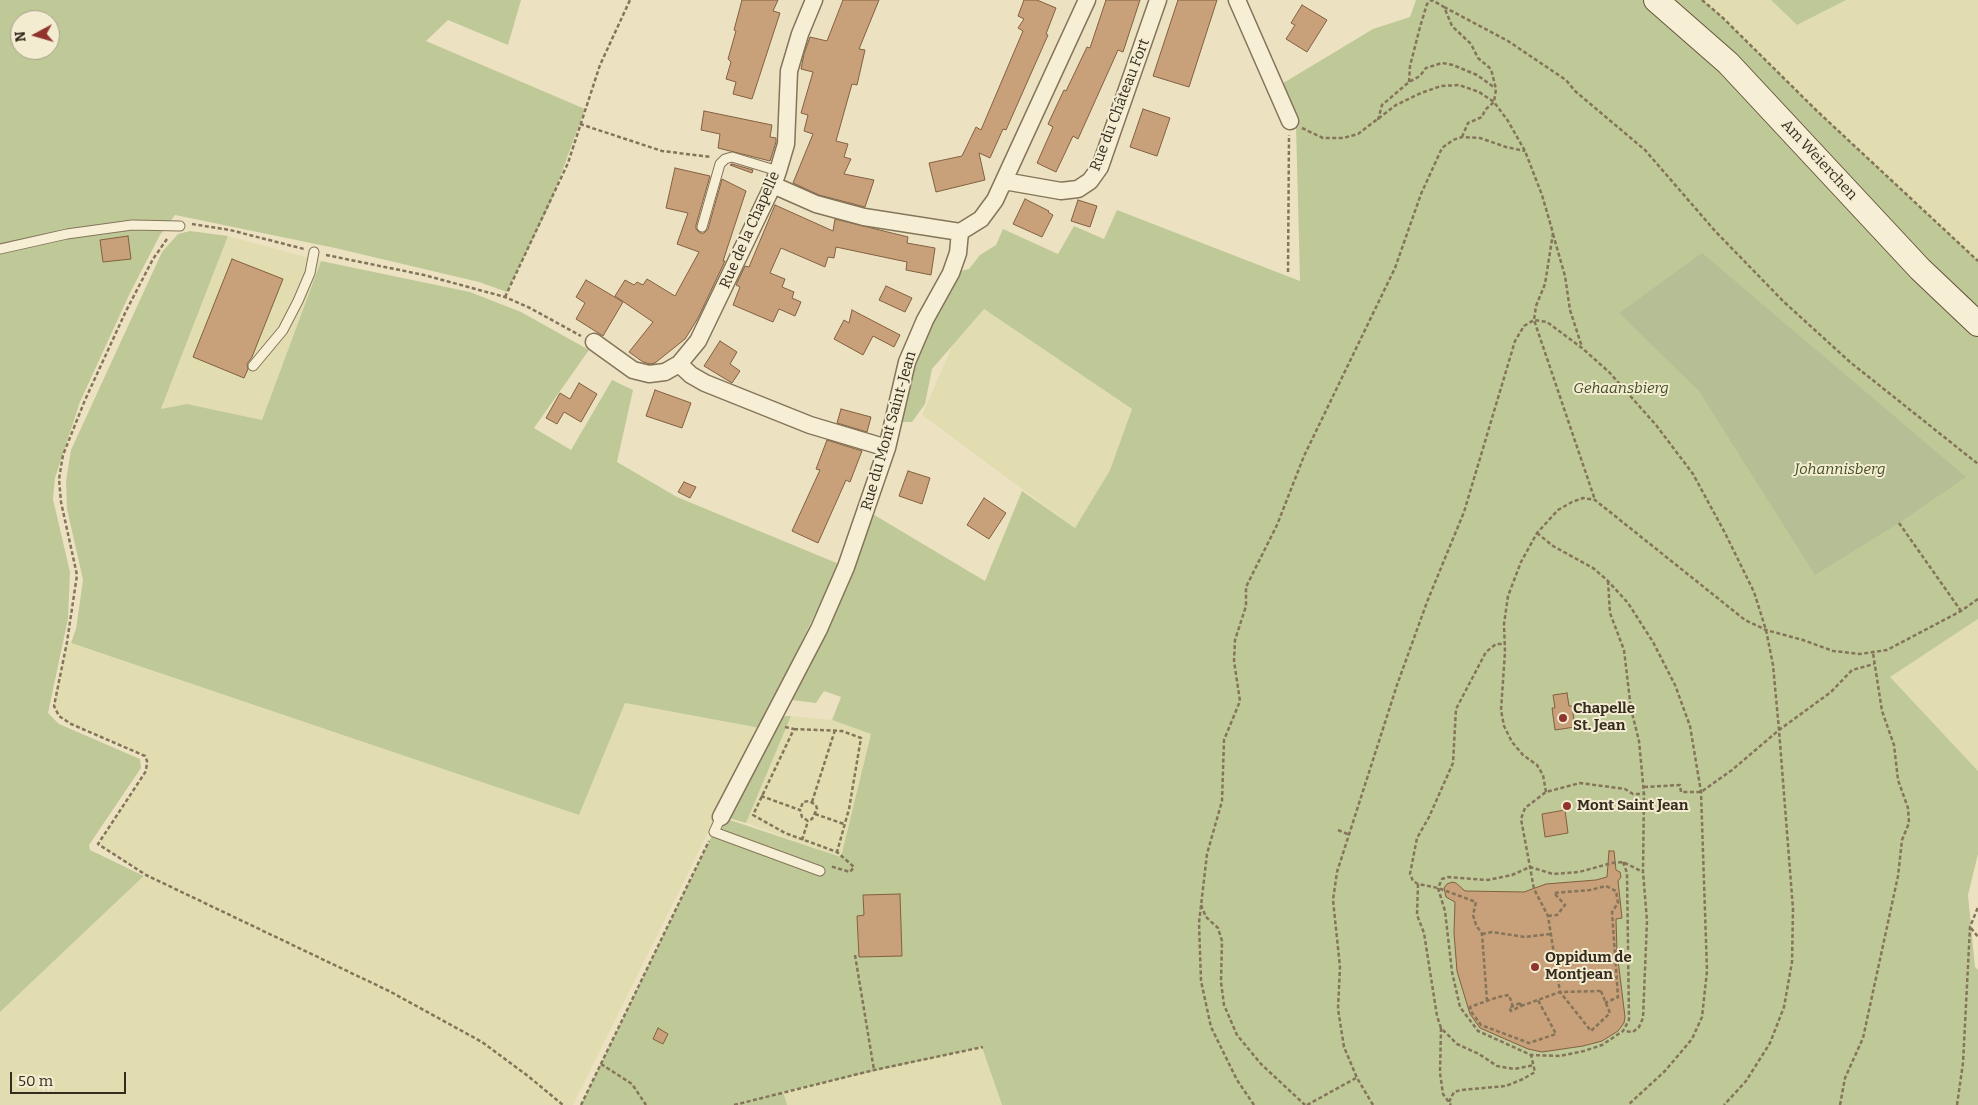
<!DOCTYPE html>
<meta charset="utf-8">
<style>
body{margin:0}
#map{position:relative;width:1978px;height:1105px;overflow:hidden;background:#ece2c2;font-family:Bitter,serif}
canvas{display:block}
.north{position:absolute;left:10px;top:10px;width:50px;height:50px;box-sizing:border-box;background:#f3ecd1;border:1px solid #a79f89;border-radius:50%;rotate:264deg;font-size:14px;font-weight:700;line-height:20px;text-align:center;color:#352b1e}
.north::after{content:'';display:block;margin:auto;width:18px;height:22px;background:#91342d;clip-path:polygon(50% 0,100% 100%,50% 72%,0 100%)}
.scale{position:absolute;left:10px;top:1072px;width:116px;height:22px;box-sizing:border-box;border:2px solid #352b1e;border-top:0;padding-left:6px;font-size:15px;line-height:18px;white-space:nowrap;color:#352b1e;-webkit-text-stroke:4px #f3ecd1;paint-order:stroke}
</style>
<div id="map">
<canvas width="1978" height="1105"></canvas>
<div class="north">N</div>
<div class="scale">50 m</div>
</div>
<script>
const ctx = document.querySelector('canvas').getContext('2d');
ctx.lineJoin = 'round';
function fillPath(path, color) {
  ctx.fillStyle = color;
  ctx.fill(path, 'evenodd');
}
function toPath(rows) {
  const path = new Path2D();
  for (const r of rows) {
    path.moveTo(r[0], r[1]);
    for (let i = 2; i < r.length; i += 2) path.lineTo(r[i], r[i + 1]);
  }
  return path;
}
function strokePath(path, color, width, dash) {
  ctx.strokeStyle = color;
  ctx.lineWidth = width;
  ctx.lineCap = dash ? 'butt' : 'round';
  ctx.setLineDash(dash || []);
  ctx.stroke(path);
}
function write(font, color, halo, rows, align = 'center') {
  ctx.font = font + ' Bitter,serif';
  ctx.lineWidth = 4;
  ctx.setLineDash([]);
  ctx.textBaseline = 'middle';
  ctx.strokeStyle = halo;
  ctx.fillStyle = color;
  for (const [text, x, y, turn = 0] of rows) {
    ctx.save();
    ctx.translate(x, y);
    ctx.rotate((+turn || 0) * Math.PI / 180);
    ctx.textAlign = isNaN(turn) ? turn : align;
    if (halo) ctx.strokeText(text, 0, 0);
    ctx.fillText(text, 0, 0);
    ctx.restore();
  }
}
const farmland = toPath([
 [1702,0,1771,0,1797,25,1846,0,1978,0,1978,261,1817,111,1722,17],
 [228,236,321,261,262,420,187,404,161,410],
 [972,301,1132,409,1110,470,1075,528,922,415],
 [1978,619,1978,771,1889,677],
 [67,642,579,815,624,703,760,728,573,1105,0,1105,0,1012,146,875,98,844,146,771,147,761,145,756,71,724,59,716,54,706],
 [791,716,832,720,871,734,841,857,746,823],
 [983,1047,1002,1105,787,1105,782,1092]
]);
const green = toPath([
 [0,0,521,0,508,45,448,20,426,41,585,109,550,204,507,292,479,282,335,248,175,215,160,235,129,295,80,402,55,478,53,499,70,572,68,619,48,713,59,724,140,759,141,768,89,845,90,850,144,876,0,1012],
 [20,20,50,20,50,50,20,50],
 [1416,0,1702,0,1722,17,1817,111,1978,261,1978,619,1890,677,1978,771,1978,854,1968,895,1975,967,1978,970,1978,1105,1002,1105,982,1047,783,1092,787,1105,581,1105,721,817,841,857,871,734,832,720,841,697,824,691,816,703,784,699,866,510,985,581,1022,491,1075,528,1110,470,1132,409,984,309,932,369,925,404,912,422,893,422,925,320,951,273,969,269,980,255,996,245,1003,229,1058,254,1074,226,1104,239,1117,210,1300,281,1296,125,1280,85,1373,29,1410,17],
 [1771,0,1846,0,1797,25],
 [190,231,228,236,161,409,187,404,262,420,321,261,470,292,521,312,589,350,534,428,571,450,612,380,633,390,617,462,677,497,839,564,760,728,625,703,579,815,71,643,76,629,83,580,67,509,66,481,71,450,162,252,178,234],
 [778,716,791,716,746,823,729,818]
]);
const cemetery = toPath([
 [1702,253,1966,477,1899,523,1815,575,1699,391,1619,313]
]);
const building = toPath([
 [742,0,778,0,773,11,780,13,752,99,733,94,736,82,726,79,731,62,728,59,736,31,734,30,742,0],
 [843,0,879,0,859,49,865,50,857,85,852,84,836,141,848,144,844,157,851,159,844,174,874,180,865,207,819,195,793,183,813,134,804,131,808,115,801,113,813,72,801,69,804,54,810,37,827,41,843,0],
 [1024,0,1037,0,1056,8,1046,34,1048,35,1006,130,1003,129,990,158,979,153,985,180,936,192,929,163,962,156,976,127,981,130,1023,31,1018,28,1024,19,1018,16,1024,0],
 [1106,0,1140,0,1123,52,1118,50,1078,139,1073,136,1056,172,1037,163,1053,127,1048,124,1064,90,1066,91,1087,47,1090,48,1106,0],
 [1178,0,1217,0,1189,87,1153,76,1178,0],
 [1302,5,1327,20,1307,52,1286,39,1295,25,1291,23,1302,5],
 [1143,109,1170,118,1157,156,1130,147,1143,109],
 [704,111,772,125,770,137,776,138,776,142,770,161,718,148,720,134,701,130,704,111],
 [732,164,753,170,752,173,730,165,732,164],
 [675,168,710,176,696,225,696,229,700,233,704,233,708,229,722,179,746,191,723,261,725,261,698,318,685,339,655,363,650,364,643,362,629,352,653,322,615,296,625,280,634,285,637,282,643,285,647,279,675,296,699,252,677,244,688,213,666,208,675,168],
 [1025,199,1049,211,1048,212,1053,215,1042,237,1013,224,1025,199],
 [1078,200,1097,206,1090,227,1071,221,1078,200],
 [775,205,833,231,835,219,908,237,907,243,935,248,931,275,906,270,907,262,836,247,834,258,828,257,825,267,781,248,770,273,785,279,782,287,794,292,792,298,801,302,795,316,779,309,773,322,733,305,740,287,736,285,745,266,749,267,775,205],
 [128,236,131,259,103,262,100,240,128,236],
 [232,259,283,279,252,357,247,364,248,369,244,378,193,357,232,259],
 [586,280,623,302,603,336,576,319,585,303,576,297,586,280],
 [886,286,912,298,905,312,879,300,886,286],
 [852,310,900,335,894,347,873,336,863,355,834,339,844,320,849,323,852,310],
 [720,341,737,352,730,364,740,371,732,383,704,366,720,341],
 [579,383,597,394,581,422,564,412,557,424,546,418,560,393,570,399,579,383],
 [655,390,691,403,682,428,646,416,655,390],
 [841,409,871,417,867,432,837,423,841,409],
 [827,440,862,451,850,482,846,480,818,543,792,531,820,470,816,469,827,440],
 [908,471,930,478,922,504,899,496,908,471],
 [684,482,696,487,690,498,678,492,684,482],
 [984,498,1006,513,989,539,967,525,984,498],
 [1567,693,1569,706,1572,706,1575,727,1555,730,1552,708,1555,708,1553,695,1567,693],
 [1565,810,1568,833,1545,837,1542,814,1565,810],
 [1609,851,1614,851,1616,870,1620,872,1621,877,1618,881,1622,918,1616,919,1617,952,1625,1017,1624,1023,1618,1031,1602,1041,1583,1046,1542,1052,1528,1049,1480,1028,1470,1014,1457,971,1454,933,1455,902,1446,897,1444,888,1447,884,1452,882,1456,883,1465,891,1524,892,1546,884,1596,880,1607,877,1609,851],
 [900,894,902,956,859,957,857,916,864,915,863,895,900,894],
 [658,1028,668,1034,663,1044,653,1039,658,1028]
]);
const path = toPath([
 [1702,0,1722,17,1817,111,1978,261],
 [1444,7,1508,41,1566,80,1575,91,1645,150,1715,231,1784,302,1850,362,1978,464],
 [1409,82,1410,66,1420,27,1427,4,1432,0,1444,7,1452,26,1471,44,1478,58,1491,69,1496,89,1494,102,1485,110,1482,117,1468,123,1462,137],
 [1378,120,1382,105,1409,82,1420,76,1426,68,1442,63,1453,65,1477,75,1495,88],
 [580,124,662,151,711,157],
 [1302,128,1323,138,1343,138,1358,134,1396,105,1421,93,1441,86,1459,85,1479,92,1494,102,1508,121,1525,151,1542,195,1553,233,1545,284,1536,306,1534,320,1595,500],
 [192,224,230,230,304,249],
 [1553,234,1565,276,1570,310,1582,347],
 [167,239,153,259,126,311,85,400,63,455,59,479,61,502,77,575,67,642,54,706,59,716,71,724,145,756,147,761,146,771,98,844,146,875,389,991,482,1042,528,1076,563,1105],
 [326,255,424,275,505,297,530,308,581,336],
 [1288,272,1289,135],
 [505,297,568,163,600,65,630,0],
 [1899,523,1961,611],
 [1537,533,1553,546,1593,568,1607,580,1628,603,1653,642,1675,685,1690,726,1701,792,1707,971,1702,1017,1692,1039,1665,1071,1628,1105],
 [1608,581,1610,613,1624,650,1631,709,1639,741,1644,794,1643,872,1647,921,1643,1018,1639,1027,1633,1032,1623,1031],
 [785,727,794,729,753,815,785,833,837,852,854,867,850,872,830,866],
 [794,729,842,731,861,738,849,809,837,852],
 [1644,787,1680,785,1681,792,1701,792,1732,770,1779,730,1831,692,1852,670,1874,664],
 [1546,792,1543,775,1537,765,1523,755,1512,742,1504,726,1501,710,1505,652,1504,624,1508,596,1521,562,1537,533,1558,510,1572,502,1583,498,1595,500,1745,620,1766,630,1803,640,1833,651,1860,654,1887,650,1961,611,1978,599],
 [761,796,800,810,802,817,808,821,812,819,817,809,816,805,809,801,803,802,800,810],
 [812,802,835,730],
 [815,814,844,824],
 [1338,830,1350,835],
 [802,840,808,821],
 [1623,862,1627,873,1629,1020,1623,1031,1602,1045,1584,1051,1560,1056,1531,1055,1478,1031,1460,1007,1452,972,1445,911,1438,888,1442,879,1448,877,1488,880,1512,875,1530,867,1553,874,1579,872,1612,863,1623,862,1643,872],
 [1418,884,1417,915,1424,933,1437,1016,1441,1028,1457,1044,1479,1054,1497,1066,1514,1069,1534,1065],
 [1201,905,1206,917,1218,928,1222,941,1221,982,1224,1005,1237,1035,1261,1064,1305,1105],
 [1548,916,1557,915,1565,905,1554,893,1590,890,1606,886,1616,891,1618,903,1612,912,1618,997,1605,1003],
 [1971,928,1978,937],
 [1482,934,1492,932,1525,937,1551,934],
 [855,955,874,1070],
 [1601,991,1610,1013,1591,1031,1560,992,1601,991],
 [1487,1001,1482,934,1476,925,1473,915,1476,902,1438,888,1418,884,1413,881,1410,874,1417,838,1429,817,1453,763,1456,709,1486,652,1496,644,1505,644],
 [1520,1003,1521,1006,1511,1011,1509,1008,1520,1003],
 [1521,1006,1560,992,1548,916,1534,889,1530,867,1521,819,1525,808,1546,792,1580,783,1625,789,1633,794,1644,794],
 [1513,1007,1509,995,1498,997,1470,1007,1472,1013,1481,1025,1529,1043,1556,1034,1538,1000],
 [1441,1028,1440,1073,1443,1094,1451,1105],
 [601,1064,632,1084,646,1105],
 [1449,1102,1454,1092,1461,1090,1506,1086,1523,1079,1535,1072,1531,1055],
 [581,1105,709,841],
 [734,1105,874,1070,983,1047],
 [1254,1105,1237,1080,1211,1027,1201,981,1199,923,1207,854,1222,801,1224,740,1240,701,1234,661,1235,640,1246,606,1246,587,1277,525,1304,456,1395,268,1421,194,1442,148,1453,140,1462,137,1480,138,1506,147,1525,151],
 [1307,1105,1356,1078],
 [1373,1105,1357,1078,1344,1047,1338,1009,1340,967,1333,900,1337,872,1397,685,1427,602,1464,512,1515,341,1524,326,1534,320,1547,322,1582,348,1609,372,1656,425,1693,474,1725,533,1754,592,1766,630,1773,665,1779,730,1793,909,1792,962,1784,1007,1770,1043,1746,1081,1724,1105],
 [1840,1105,1845,1078,1863,1038,1898,876,1902,840,1909,823,1908,808,1898,780,1894,745,1882,711,1873,653],
 [1957,1105,1963,1063,1970,927,1978,907]
]);
const lane = toPath([
 [702,227,720,164,725,159,732,157,778,171],
 [0,249,67,234,132,225,180,226],
 [253,366,283,330,298,301,310,273,314,252],
 [721,817,714,832,820,871]
]);
const street = toPath([
 [1237,0,1290,121],
 [1004,181,1061,191,1078,189,1090,181,1100,167,1158,0],
 [773,185,816,204,864,217,960,232],
 [960,232,981,219,995,200,1087,0],
 [594,342,633,370,649,374,665,372,679,364,698,341,773,185,778,171,786,144,789,71,800,34,814,0],
 [679,364,691,375,705,383,810,425,887,448],
 [721,817,819,629,846,567,887,448,907,362,925,320,951,273,958,253,960,232]
]);
const secondary = toPath([
 [1656,0,1728,63,1920,269,1978,324]
]);
const markers = [
 [1563,718,5,"#91342d"],
 [1567,806,5,"#91342d"],
 [1535,967,5,"#91342d"]
];
const streetNames = [
 ["Rue du Château Fort",1120,105,-69],
 ["Am Weierchen",1819,160,47],
 ["Rue de la Chapelle",750,230,-66],
 ["Rue du Mont Saint-Jean",889,431,-74]
];
const parkNames = [
 ["Gehaansbierg",1621,389],
 ["Johannisberg",1840,470]
];
const poiNames = [
 ["Chapelle",1573,709],
 ["St. Jean",1573,726],
 ["Mont Saint Jean",1577,806],
 ["Oppidum de",1545,958],
 ["Montjean",1545,975]
];
fillPath(farmland, '#e1ddb0');
fillPath(green, '#bfc997');
fillPath(cemetery, '#b6be96');
fillPath(building, '#c8a079');
strokePath(building, '#826041', 1);
strokePath(lane, '#84745a', 11);
strokePath(street, '#84745a', 19);
strokePath(secondary, '#66553d', 26);
strokePath(path, '#84745a', 2.5, [4, 2.5]);
strokePath(lane, '#f7efd5', 9);
strokePath(street, '#f7efd5', 16);
strokePath(secondary, '#f7efd5', 24);
for (const [x, y, r, color] of markers) {
  const dot = new Path2D();
  dot.arc(x, y, r, 0, 2 * Math.PI);
  ctx.fillStyle = color;
  ctx.fill(dot);
  strokePath(dot, '#f3ecd1', 2);
}
write('15px', '#352b1e', '#f3ecd1', streetNames);
write('italic 15px', '#425025', '#f3ecd1', parkNames);
write('bold 15px', '#352b1e', '#f3ecd1', poiNames, 'left');
</script>
